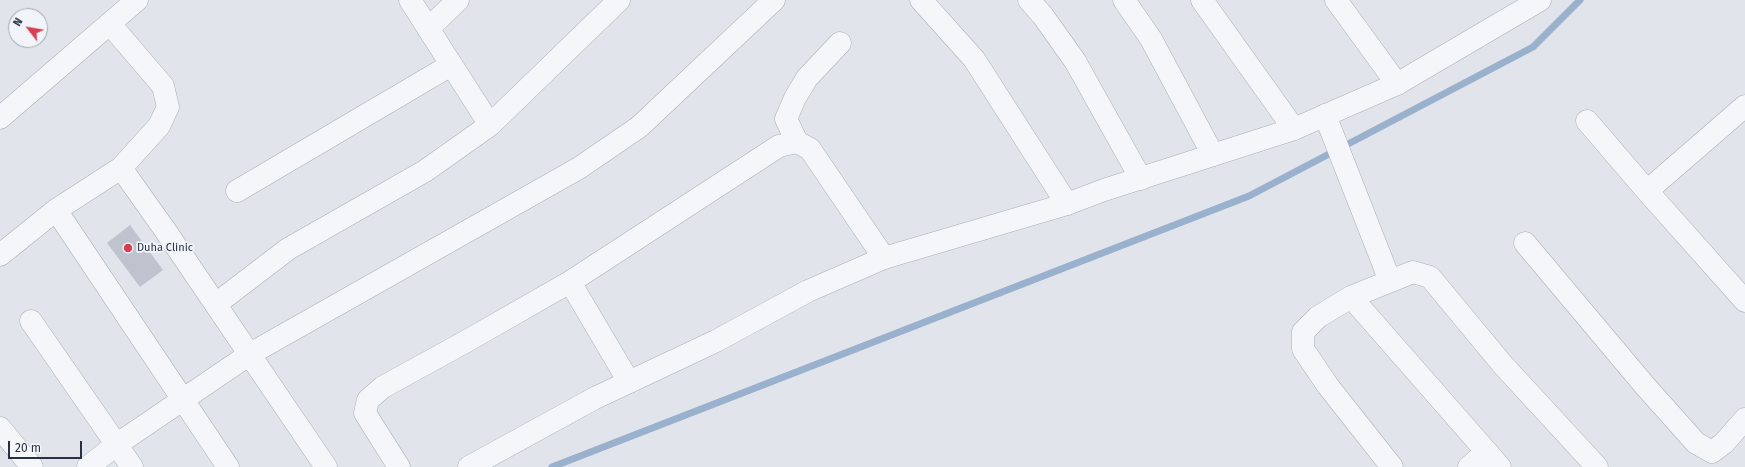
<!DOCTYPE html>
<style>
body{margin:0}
#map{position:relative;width:1745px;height:467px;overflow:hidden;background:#e1e5eb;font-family:"Fira Sans",sans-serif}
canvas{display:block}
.north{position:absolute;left:8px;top:8px;width:40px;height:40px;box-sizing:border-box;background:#f1f4f8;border:1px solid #a1a6b0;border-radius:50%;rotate:301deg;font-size:11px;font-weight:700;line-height:16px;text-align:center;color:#283144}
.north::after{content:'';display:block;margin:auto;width:14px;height:18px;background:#d63f51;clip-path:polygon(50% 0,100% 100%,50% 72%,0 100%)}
.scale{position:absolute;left:8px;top:441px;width:74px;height:18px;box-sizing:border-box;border:2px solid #283144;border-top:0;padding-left:5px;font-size:12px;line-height:14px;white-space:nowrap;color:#283144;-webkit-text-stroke:3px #f1f4f8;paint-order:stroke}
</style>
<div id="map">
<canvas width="1745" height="467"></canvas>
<div class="north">N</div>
<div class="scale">20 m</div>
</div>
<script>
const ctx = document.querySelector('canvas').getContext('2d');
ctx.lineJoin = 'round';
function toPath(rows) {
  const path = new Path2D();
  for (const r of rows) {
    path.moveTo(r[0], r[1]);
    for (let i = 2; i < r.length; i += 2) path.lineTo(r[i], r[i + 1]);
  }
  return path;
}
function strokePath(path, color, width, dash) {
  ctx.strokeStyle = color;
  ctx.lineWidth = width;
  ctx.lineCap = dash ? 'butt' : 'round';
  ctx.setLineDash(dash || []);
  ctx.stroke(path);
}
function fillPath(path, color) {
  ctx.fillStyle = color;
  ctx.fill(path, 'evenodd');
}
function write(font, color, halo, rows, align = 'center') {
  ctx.font = font + ' "Fira Sans",sans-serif';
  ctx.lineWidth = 3.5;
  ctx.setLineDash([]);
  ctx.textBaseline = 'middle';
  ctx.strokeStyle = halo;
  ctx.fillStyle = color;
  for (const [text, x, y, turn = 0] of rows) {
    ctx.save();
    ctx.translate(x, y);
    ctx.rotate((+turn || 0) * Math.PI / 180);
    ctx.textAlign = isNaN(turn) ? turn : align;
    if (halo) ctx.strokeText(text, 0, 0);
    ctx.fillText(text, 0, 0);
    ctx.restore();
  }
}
const stream = toPath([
 [552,467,1249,196,1533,47,1580,0]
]);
const building = toPath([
 [130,225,163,270,140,287,107,243]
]);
const minor = toPath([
 [410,0,490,125],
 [921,0,974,59,1067,204],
 [1029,0,1043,16,1075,61,1141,179],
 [1124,0,1151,39,1213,155],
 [1202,0,1294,129],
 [1336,0,1397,84],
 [428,29,458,0],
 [1325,115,1390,281],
 [0,118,137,0],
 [1587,121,1647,191,1745,301],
 [797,142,786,119,795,98,807,78,840,43],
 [121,168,165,230,326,467],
 [237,191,451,65],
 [1647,191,1745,106],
 [56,210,228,467],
 [1525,243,1646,387,1696,443,1712,452,1724,443,1745,419],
 [0,255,56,210,121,168,159,126,168,107,163,86,110,24],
 [570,282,629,382],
 [1351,297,1500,467],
 [216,304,288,249,425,171,490,125,619,0],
 [31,321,132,467],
 [0,428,32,467],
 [88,467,116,445,250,354,579,168,639,127,774,0],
 [399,467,365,413,368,400,383,387,465,342,570,282,779,146,797,142,810,149,884,258],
 [1392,467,1328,386,1303,349,1303,332,1318,317,1351,297,1413,272,1430,277,1503,365,1597,467],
 [1469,467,1486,452]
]);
const tertiary = toPath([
 [469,467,595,398,716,341,808,291,884,258,1067,204,1104,190,1294,129,1397,84,1540,0]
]);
const markers = [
 [128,248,5,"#d63f51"]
];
const poiNames = [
 ["Duha Clinic",137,248]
];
strokePath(stream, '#9ab1cd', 7);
fillPath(building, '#bec3ce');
strokePath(minor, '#aaafb9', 23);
strokePath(tertiary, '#aaafb9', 23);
strokePath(minor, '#f4f6f9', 22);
strokePath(tertiary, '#f4f6f9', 22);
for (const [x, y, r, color] of markers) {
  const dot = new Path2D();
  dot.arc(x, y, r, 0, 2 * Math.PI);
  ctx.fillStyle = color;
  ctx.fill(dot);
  strokePath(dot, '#f1f4f8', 1.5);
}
write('11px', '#283144', '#f1f4f8', poiNames, 'left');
</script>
